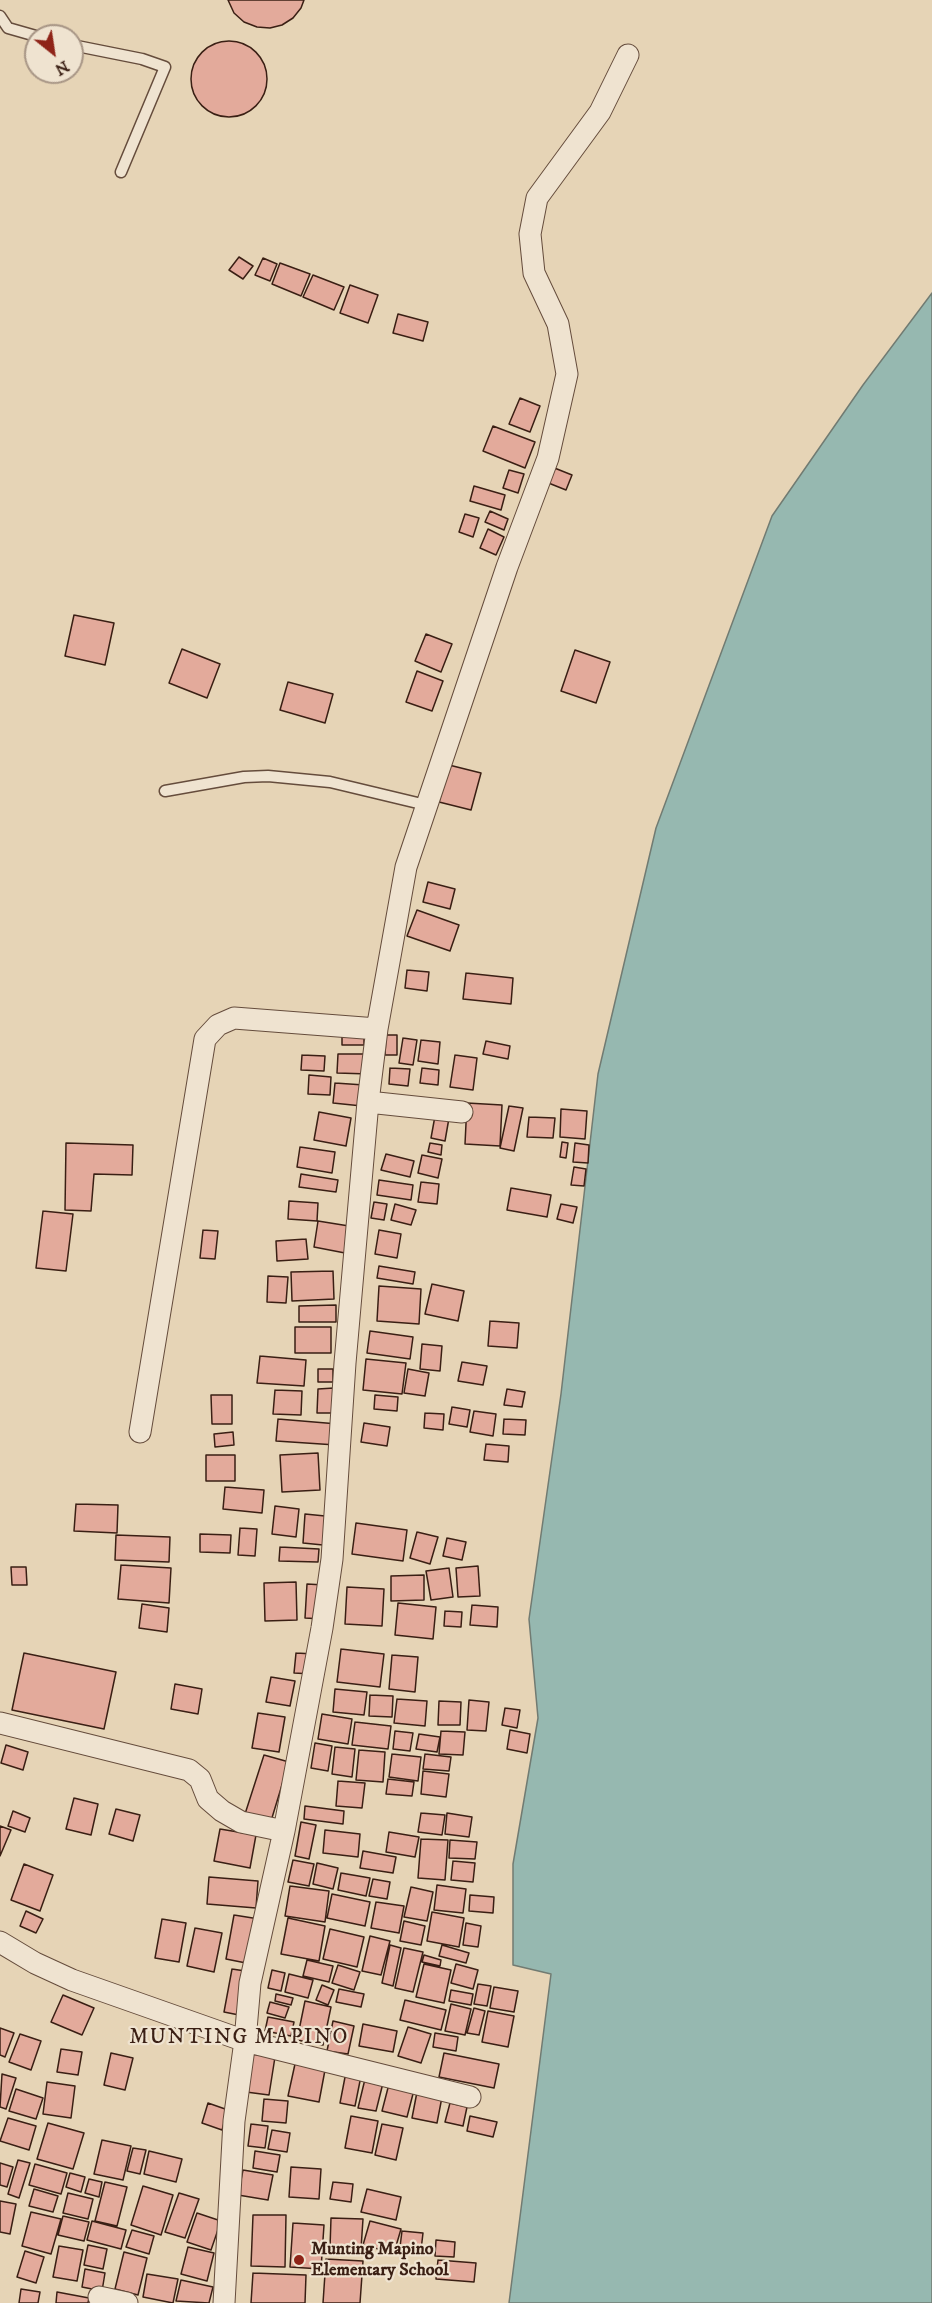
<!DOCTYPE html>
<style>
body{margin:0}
#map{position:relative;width:932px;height:2303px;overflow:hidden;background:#e6d4b6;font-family:"IM FELL DW Pica",serif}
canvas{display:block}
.north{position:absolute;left:24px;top:24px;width:60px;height:60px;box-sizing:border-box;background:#efe3d0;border:2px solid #a79585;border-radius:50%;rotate:150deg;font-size:16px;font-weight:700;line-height:24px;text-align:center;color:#3a1f14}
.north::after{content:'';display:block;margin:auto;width:21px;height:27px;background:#8f2418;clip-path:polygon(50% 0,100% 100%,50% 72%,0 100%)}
</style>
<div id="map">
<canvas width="932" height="2303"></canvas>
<div class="north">N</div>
</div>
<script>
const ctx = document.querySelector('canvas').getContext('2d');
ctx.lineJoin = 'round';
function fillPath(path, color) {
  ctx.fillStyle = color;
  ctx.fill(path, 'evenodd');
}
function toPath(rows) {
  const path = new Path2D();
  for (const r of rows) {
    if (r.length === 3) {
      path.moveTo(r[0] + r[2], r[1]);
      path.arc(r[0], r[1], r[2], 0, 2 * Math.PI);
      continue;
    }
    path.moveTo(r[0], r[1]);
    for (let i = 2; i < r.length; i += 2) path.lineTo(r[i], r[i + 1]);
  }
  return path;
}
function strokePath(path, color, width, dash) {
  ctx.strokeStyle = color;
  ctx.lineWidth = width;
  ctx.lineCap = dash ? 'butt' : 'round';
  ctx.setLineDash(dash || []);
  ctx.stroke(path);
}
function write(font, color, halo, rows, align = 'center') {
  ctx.font = font + ' "IM FELL DW Pica",serif';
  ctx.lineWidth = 4.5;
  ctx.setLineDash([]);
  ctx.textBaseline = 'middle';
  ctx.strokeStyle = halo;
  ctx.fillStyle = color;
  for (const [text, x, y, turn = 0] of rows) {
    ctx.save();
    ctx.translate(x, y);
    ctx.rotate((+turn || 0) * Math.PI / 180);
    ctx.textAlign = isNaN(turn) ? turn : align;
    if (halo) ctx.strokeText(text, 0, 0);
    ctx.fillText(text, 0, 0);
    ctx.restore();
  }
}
const water = toPath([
 [932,293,932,2303,509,2303,551,1974,513,1965,513,1864,538,1718,529,1619,561,1394,598,1074,656,828,772,516,863,385,932,293]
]);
const building = toPath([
 [304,0,301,8,293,18,282,25,270,28,257,27,244,22,234,13,228,0,304,0],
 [229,79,38],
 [239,257,253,266,243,279,229,270,239,257],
 [263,258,277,264,270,281,255,275,263,258],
 [280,263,310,274,301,296,272,284,280,263],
 [313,275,344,287,334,310,303,297,313,275],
 [350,285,378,295,368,323,340,313,350,285],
 [398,314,428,322,423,341,393,333,398,314],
 [520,398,540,406,530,432,509,424,520,398],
 [493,426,535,442,525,468,483,451,493,426],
 [547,465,572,475,566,490,541,480,547,465],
 [509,470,524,474,518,493,503,488,509,470],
 [474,486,505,495,501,510,470,501,474,486],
 [490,511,508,519,504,530,485,522,490,511],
 [465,514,479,518,473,537,459,532,465,514],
 [488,529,504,537,496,555,480,548,488,529],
 [74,615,114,623,105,665,65,656,74,615],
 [426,634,452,644,441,672,415,661,426,634],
 [182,649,220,664,207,698,169,683,182,649],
 [575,650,610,662,596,703,561,691,575,650],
 [417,671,443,681,432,711,406,702,417,671],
 [288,682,333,694,325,723,280,710,288,682],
 [449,765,481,773,471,810,439,802,449,765],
 [428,882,455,889,450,909,423,902,428,882],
 [417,910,459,925,450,951,407,936,417,910],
 [407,970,429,972,427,991,405,988,407,970],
 [466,973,513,978,511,1004,463,999,466,973],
 [364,1030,364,1045,342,1045,342,1031,364,1030],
 [386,1035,397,1035,397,1055,385,1055,386,1035],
 [403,1038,417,1040,413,1065,399,1063,403,1038],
 [421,1040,440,1042,438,1064,418,1061,421,1040],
 [486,1041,510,1046,508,1059,483,1054,486,1041],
 [338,1054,370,1054,369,1074,337,1073,338,1054],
 [302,1055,325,1056,324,1071,301,1070,302,1055],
 [455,1055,477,1058,473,1090,450,1087,455,1055],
 [390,1068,410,1069,408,1086,389,1084,390,1068],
 [422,1068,439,1070,438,1085,420,1083,422,1068],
 [309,1075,331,1077,330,1095,308,1094,309,1075],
 [335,1083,364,1085,362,1106,333,1103,335,1083],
 [467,1103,502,1105,500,1146,465,1144,467,1103],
 [509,1106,523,1108,514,1151,500,1148,509,1106],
 [561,1109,587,1111,585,1139,560,1137,561,1109],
 [319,1112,351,1118,346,1146,314,1140,319,1112],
 [435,1116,449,1118,445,1141,431,1138,435,1116],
 [529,1117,555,1118,553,1138,527,1137,529,1117],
 [562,1142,568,1143,566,1158,560,1157,562,1142],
 [66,1143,133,1145,132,1175,94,1174,91,1211,65,1210,66,1143],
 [430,1143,442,1145,441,1155,428,1152,430,1143],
 [575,1143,589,1145,588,1163,573,1162,575,1143],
 [300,1147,335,1152,332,1173,297,1167,300,1147],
 [386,1154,414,1161,410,1177,381,1170,386,1154],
 [422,1155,442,1159,438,1178,418,1173,422,1155],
 [574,1167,586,1169,584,1186,571,1185,574,1167],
 [301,1174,338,1180,336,1192,299,1187,301,1174],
 [379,1180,413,1185,411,1200,377,1195,379,1180],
 [421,1182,439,1184,437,1204,418,1202,421,1182],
 [511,1188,551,1195,547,1217,507,1210,511,1188],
 [289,1201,318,1203,317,1221,288,1219,289,1201],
 [374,1202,387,1204,384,1220,371,1218,374,1202],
 [395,1204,416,1210,411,1225,391,1220,395,1204],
 [561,1204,577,1207,573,1223,557,1219,561,1204],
 [43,1211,73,1214,66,1271,36,1268,43,1211],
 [318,1221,349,1226,345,1253,314,1247,318,1221],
 [203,1230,218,1231,215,1259,200,1258,203,1230],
 [379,1230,401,1234,397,1258,375,1254,379,1230],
 [306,1239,308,1259,277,1261,276,1241,306,1239],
 [379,1266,415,1272,413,1284,377,1278,379,1266],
 [333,1271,334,1299,292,1301,291,1272,333,1271],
 [268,1276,288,1277,286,1303,267,1302,268,1276],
 [432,1284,464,1291,458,1321,425,1314,432,1284],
 [379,1286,421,1289,419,1324,377,1321,379,1286],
 [336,1305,336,1322,299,1322,299,1306,336,1305],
 [490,1321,519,1323,517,1348,488,1346,490,1321],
 [295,1327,331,1327,331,1353,295,1353,295,1327],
 [370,1331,413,1337,410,1359,367,1353,370,1331],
 [422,1344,442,1346,440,1371,420,1369,422,1344],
 [260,1356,306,1360,304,1386,257,1383,260,1356],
 [366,1359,406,1363,402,1394,363,1390,366,1359],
 [462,1362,487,1366,483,1385,458,1381,462,1362],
 [318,1369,333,1369,333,1382,318,1382,318,1369],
 [408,1369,429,1373,425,1396,404,1393,408,1369],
 [334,1388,334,1413,317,1413,318,1389,334,1388],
 [507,1389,525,1392,522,1407,504,1405,507,1389],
 [275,1390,302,1391,301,1415,273,1414,275,1390],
 [211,1395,232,1395,232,1424,212,1424,211,1395],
 [375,1395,398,1397,397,1411,374,1409,375,1395],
 [452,1407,470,1410,467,1427,449,1424,452,1407],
 [474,1411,496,1414,493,1436,470,1432,474,1411],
 [425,1413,444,1414,443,1430,424,1428,425,1413],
 [278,1419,338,1424,336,1445,276,1441,278,1419],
 [504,1419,526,1420,525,1435,503,1434,504,1419],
 [364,1423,390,1427,387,1446,361,1442,364,1423],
 [233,1432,234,1445,215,1447,214,1434,233,1432],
 [486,1444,509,1446,508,1462,484,1460,486,1444],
 [318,1453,320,1490,282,1492,280,1455,318,1453],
 [206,1455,235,1455,235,1481,206,1481,206,1455],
 [225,1487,264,1490,262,1513,223,1509,225,1487],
 [76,1504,118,1505,117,1533,74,1531,76,1504],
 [275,1506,299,1509,296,1537,272,1534,275,1506],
 [305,1514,325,1516,323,1545,303,1543,305,1514],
 [356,1523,407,1530,403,1561,352,1554,356,1523],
 [240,1528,257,1529,255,1556,238,1555,240,1528],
 [417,1532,438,1537,430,1564,410,1558,417,1532],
 [200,1534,231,1535,230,1553,200,1552,200,1534],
 [116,1535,170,1537,169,1562,115,1560,116,1535],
 [447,1538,466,1542,462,1560,443,1556,447,1538],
 [280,1547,319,1549,318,1562,279,1561,280,1547],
 [121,1565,171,1568,169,1603,118,1599,121,1565],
 [478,1566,480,1596,458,1597,456,1568,478,1566],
 [11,1567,26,1567,27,1585,12,1585,11,1567],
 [449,1568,453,1597,431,1600,426,1571,449,1568],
 [424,1575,424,1600,391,1601,391,1576,424,1575],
 [296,1582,297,1620,265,1621,264,1583,296,1582],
 [307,1584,324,1585,322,1619,305,1618,307,1584],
 [347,1587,384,1589,382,1626,345,1624,347,1587],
 [398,1603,436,1607,433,1639,395,1635,398,1603],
 [142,1604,169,1608,167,1632,139,1628,142,1604],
 [472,1605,498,1607,497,1627,470,1625,472,1605],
 [445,1611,462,1612,461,1627,444,1626,445,1611],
 [341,1649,384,1654,380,1687,337,1682,341,1649],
 [24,1653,116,1672,104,1729,12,1710,24,1653],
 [296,1653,314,1654,312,1674,294,1673,296,1653],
 [392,1655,418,1657,415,1692,389,1689,392,1655],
 [271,1677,295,1681,290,1706,266,1702,271,1677],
 [175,1684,202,1689,198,1714,171,1709,175,1684],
 [335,1689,367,1692,364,1715,333,1712,335,1689],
 [370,1695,393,1696,392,1717,369,1716,370,1695],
 [397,1699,427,1701,425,1726,394,1723,397,1699],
 [469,1700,489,1702,486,1731,467,1730,469,1700],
 [439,1701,461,1702,460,1725,438,1725,439,1701],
 [505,1708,520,1710,517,1728,502,1725,505,1708],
 [258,1713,285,1717,279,1752,252,1748,258,1713],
 [322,1714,352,1719,348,1744,318,1739,322,1714],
 [355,1722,391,1726,388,1749,352,1745,355,1722],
 [510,1730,530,1734,527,1753,507,1749,510,1730],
 [395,1731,413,1733,410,1751,393,1749,395,1731],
 [441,1731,465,1732,463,1755,439,1754,441,1731],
 [419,1734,440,1737,437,1752,416,1749,419,1734],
 [315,1743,332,1746,328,1771,311,1768,315,1743],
 [6,1745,28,1752,23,1770,1,1763,6,1745],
 [335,1747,355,1749,352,1777,332,1774,335,1747],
 [359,1750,385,1752,383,1782,356,1780,359,1750],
 [392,1754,421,1757,418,1781,389,1777,392,1754],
 [425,1754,451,1757,449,1771,423,1769,425,1754],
 [264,1755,289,1762,271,1821,245,1814,264,1755],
 [423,1771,449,1774,446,1797,421,1794,423,1771],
 [388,1779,414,1782,412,1796,386,1794,388,1779],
 [338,1781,365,1783,362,1808,336,1806,338,1781],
 [74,1798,98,1804,91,1835,66,1829,74,1798],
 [305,1806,344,1811,343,1824,304,1819,305,1806],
 [116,1809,140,1815,133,1841,109,1834,116,1809],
 [13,1811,30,1818,25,1832,8,1826,13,1811],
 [421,1813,445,1815,442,1835,418,1832,421,1813],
 [447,1813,472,1817,469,1837,445,1834,447,1813],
 [301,1822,316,1825,309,1859,295,1856,301,1822],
 [0,1826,11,1830,0,1856,0,1826],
 [220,1829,256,1835,250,1868,214,1861,220,1829],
 [325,1830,360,1834,358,1857,323,1853,325,1830],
 [389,1832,419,1837,415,1857,386,1852,389,1832],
 [421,1839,448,1840,445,1880,418,1878,421,1839],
 [450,1840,477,1842,475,1859,449,1858,450,1840],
 [363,1851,396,1857,393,1873,360,1868,363,1851],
 [293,1860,314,1864,309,1886,288,1882,293,1860],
 [453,1861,475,1863,473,1882,451,1880,453,1861],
 [317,1863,338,1868,333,1889,313,1884,317,1863],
 [24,1864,53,1875,40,1911,11,1900,24,1864],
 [341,1873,370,1878,366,1896,338,1890,341,1873],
 [209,1877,258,1881,256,1908,207,1904,209,1877],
 [373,1879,390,1882,387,1899,369,1896,373,1879],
 [437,1885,466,1889,463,1913,434,1910,437,1885],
 [290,1886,329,1891,325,1922,285,1916,290,1886],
 [411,1887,433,1892,427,1921,404,1917,411,1887],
 [332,1894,370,1902,365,1926,327,1918,332,1894],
 [470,1895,494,1897,493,1913,469,1911,470,1895],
 [376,1902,404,1906,399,1933,371,1928,376,1902],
 [26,1911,43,1919,36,1933,20,1926,26,1911],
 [432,1912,464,1918,459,1947,427,1941,432,1912],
 [234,1915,259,1919,251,1964,226,1959,234,1915],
 [288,1918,325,1926,319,1961,281,1954,288,1918],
 [162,1919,186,1923,179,1962,155,1958,162,1919],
 [404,1921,425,1926,421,1945,400,1941,404,1921],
 [466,1923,481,1926,478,1947,463,1945,466,1923],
 [195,1928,222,1933,214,1972,187,1966,195,1928],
 [330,1929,364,1937,357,1967,323,1959,330,1929],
 [370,1936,390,1941,381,1975,362,1971,370,1936],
 [390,1945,401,1948,393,1986,382,1983,390,1945],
 [442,1945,469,1953,466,1963,439,1956,442,1945],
 [404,1948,423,1952,413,1992,395,1988,404,1948],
 [424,1955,441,1960,440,1966,422,1962,424,1955],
 [307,1960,333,1966,329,1982,303,1976,307,1960],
 [424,1964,451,1970,444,2003,416,1997,424,1964],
 [456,1964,478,1970,473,1989,451,1983,456,1964],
 [338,1965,360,1972,354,1990,332,1983,338,1965],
 [232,1969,252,1972,244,2016,224,2012,232,1969],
 [272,1970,285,1973,281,1991,268,1988,272,1970],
 [289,1974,313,1980,308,1998,285,1992,289,1974],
 [478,1984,491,1986,487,2006,474,2004,478,1984],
 [322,1985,334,1990,328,2005,316,2000,322,1985],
 [494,1987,518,1991,514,2012,490,2008,494,1987],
 [339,1989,364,1994,361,2007,336,2002,339,1989],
 [451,1990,473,1994,471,2005,449,2001,451,1990],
 [276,1994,293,1998,291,2005,275,2001,276,1994],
 [63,1995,94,2008,82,2035,51,2022,63,1995],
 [405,2000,446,2010,441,2030,400,2020,405,2000],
 [305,2001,331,2007,323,2045,297,2040,305,2001],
 [270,2002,289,2007,285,2018,267,2013,270,2002],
 [451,2004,471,2009,465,2035,445,2031,451,2004],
 [474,2008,485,2011,479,2035,467,2033,474,2008],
 [488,2011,514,2016,508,2047,482,2042,488,2011],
 [268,2017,294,2022,291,2036,265,2031,268,2017],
 [333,2021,354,2026,348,2054,327,2051,333,2021],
 [363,2024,397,2031,393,2052,359,2046,363,2024],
 [408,2027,431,2034,421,2063,398,2056,408,2027],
 [0,2028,14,2033,5,2057,0,2055,0,2028],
 [435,2033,458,2037,456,2051,433,2047,435,2033],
 [20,2034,41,2041,31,2070,9,2062,20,2034],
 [61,2049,82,2052,78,2075,57,2072,61,2049],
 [111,2053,133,2058,125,2090,104,2085,111,2053],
 [444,2053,499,2064,494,2088,439,2077,444,2053],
 [251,2054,275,2057,269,2095,246,2092,251,2054],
 [295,2064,325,2070,319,2102,288,2096,295,2064],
 [346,2072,361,2076,355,2106,340,2103,346,2072],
 [2,2074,16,2078,6,2109,0,2107,2,2074],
 [366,2075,384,2079,376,2111,358,2108,366,2075],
 [47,2082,75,2086,71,2118,43,2114,47,2082],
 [389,2084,414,2090,407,2117,382,2111,389,2084],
 [16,2089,43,2098,36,2119,9,2111,16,2089],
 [417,2092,442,2097,437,2123,412,2118,417,2092],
 [264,2099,288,2101,286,2123,262,2121,264,2099],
 [208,2103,228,2110,222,2130,202,2123,208,2103],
 [450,2103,467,2107,463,2126,445,2122,450,2103],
 [351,2116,378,2121,372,2153,345,2148,351,2116],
 [470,2116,497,2122,493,2137,467,2131,470,2116],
 [8,2118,36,2126,29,2150,0,2141,8,2118],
 [48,2123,84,2133,73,2169,37,2159,48,2123],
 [251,2124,268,2126,265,2148,248,2146,251,2124],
 [382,2124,403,2128,396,2160,375,2155,382,2124],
 [272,2130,290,2133,287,2152,268,2149,272,2130],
 [102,2140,131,2146,123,2180,94,2174,102,2140],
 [133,2148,146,2150,140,2174,127,2171,133,2148],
 [149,2151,182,2159,176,2182,144,2174,149,2151],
 [255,2151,280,2155,277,2172,253,2168,255,2151],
 [18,2160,30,2163,19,2198,8,2194,18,2160],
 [0,2163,13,2167,7,2187,0,2185,0,2163],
 [35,2164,67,2173,61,2194,29,2185,35,2164],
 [291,2167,321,2169,319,2199,289,2197,291,2167],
 [243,2170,273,2175,268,2200,238,2195,243,2170],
 [70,2173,85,2177,81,2192,66,2187,70,2173],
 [89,2179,102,2182,99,2197,85,2193,89,2179],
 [105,2182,127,2187,117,2226,95,2221,105,2182],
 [333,2182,353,2184,351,2202,330,2199,333,2182],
 [143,2186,173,2195,161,2235,131,2225,143,2186],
 [34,2189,58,2196,53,2212,29,2206,34,2189],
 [367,2189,401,2197,396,2220,361,2212,367,2189],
 [68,2193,93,2199,88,2219,63,2213,68,2193],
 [179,2193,199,2199,185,2238,165,2232,179,2193],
 [0,2201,16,2204,10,2234,0,2232,0,2201],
 [31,2212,61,2219,51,2254,22,2246,31,2212],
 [197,2213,221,2221,211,2250,187,2242,197,2213],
 [253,2215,286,2215,285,2267,251,2266,253,2215],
 [63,2216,89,2222,84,2241,58,2235,63,2216],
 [331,2218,363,2219,361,2249,330,2248,331,2218],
 [92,2221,126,2230,121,2249,87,2240,92,2221],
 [370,2221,401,2229,394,2253,363,2245,370,2221],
 [293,2223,324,2225,321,2269,290,2267,293,2223],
 [132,2230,154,2236,149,2254,126,2247,132,2230],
 [402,2231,423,2233,421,2250,400,2247,402,2231],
 [436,2240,455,2242,454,2257,435,2256,436,2240],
 [88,2245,107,2249,103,2269,84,2265,88,2245],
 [59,2246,83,2250,77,2281,53,2277,59,2246],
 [188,2247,214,2253,207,2281,181,2274,188,2247],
 [25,2251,44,2257,36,2283,17,2277,25,2251],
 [124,2252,147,2258,138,2295,115,2289,124,2252],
 [326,2259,363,2261,360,2303,323,2303,326,2259],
 [438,2260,476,2263,474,2282,436,2279,438,2260],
 [85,2269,105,2273,102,2291,82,2287,85,2269],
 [253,2273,306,2275,305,2303,251,2303,253,2273],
 [147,2274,178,2279,173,2303,143,2297,147,2274],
 [181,2280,213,2287,209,2303,176,2301,181,2280],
 [21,2289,40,2292,38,2303,19,2303,21,2289],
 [57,2292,89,2298,88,2303,56,2303,57,2292]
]);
const lane = toPath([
 [0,16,8,28,36,36],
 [72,45,142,59,165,67,121,172],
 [165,791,244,777,268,776,330,782,426,805]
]);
const street = toPath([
 [368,1102,462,1112],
 [140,1432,205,1039,218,1025,234,1018,377,1029],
 [0,1723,189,1770,200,1779,208,1799,222,1811,241,1822,284,1831],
 [0,1942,35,1963,72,1980,245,2041,470,2097],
 [99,2297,127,2303],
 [224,2303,234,2121,245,2041,250,1983,284,1831,322,1628,332,1559,345,1363,368,1102,377,1029,406,867,507,567,548,458,567,374,558,324,534,273,530,234,537,198,600,112,628,55]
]);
const markers = [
 [299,2260,6,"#8f2418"]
];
const poiNames = [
 ["Munting Mapino",311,2250],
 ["Elementary School",311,2271]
];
const quarterNames = [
 ["MUNTING MAPINO",239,2039]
];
fillPath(water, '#96b8b0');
strokePath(water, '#717b72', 1.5);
fillPath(building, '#e3aa9b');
strokePath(building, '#3a1f14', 1.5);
strokePath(lane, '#654c3c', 13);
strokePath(street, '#654c3c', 23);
strokePath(lane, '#efe3d0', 10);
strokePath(street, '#efe3d0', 21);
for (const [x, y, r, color] of markers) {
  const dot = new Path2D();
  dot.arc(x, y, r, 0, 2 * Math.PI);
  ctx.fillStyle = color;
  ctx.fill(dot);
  strokePath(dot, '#efe3d0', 2);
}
write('bold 18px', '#3a1f14', '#efe3d0', poiNames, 'left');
ctx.letterSpacing = '1.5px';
write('21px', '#3a1f14', '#efe3d0', quarterNames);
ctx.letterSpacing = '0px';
</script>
